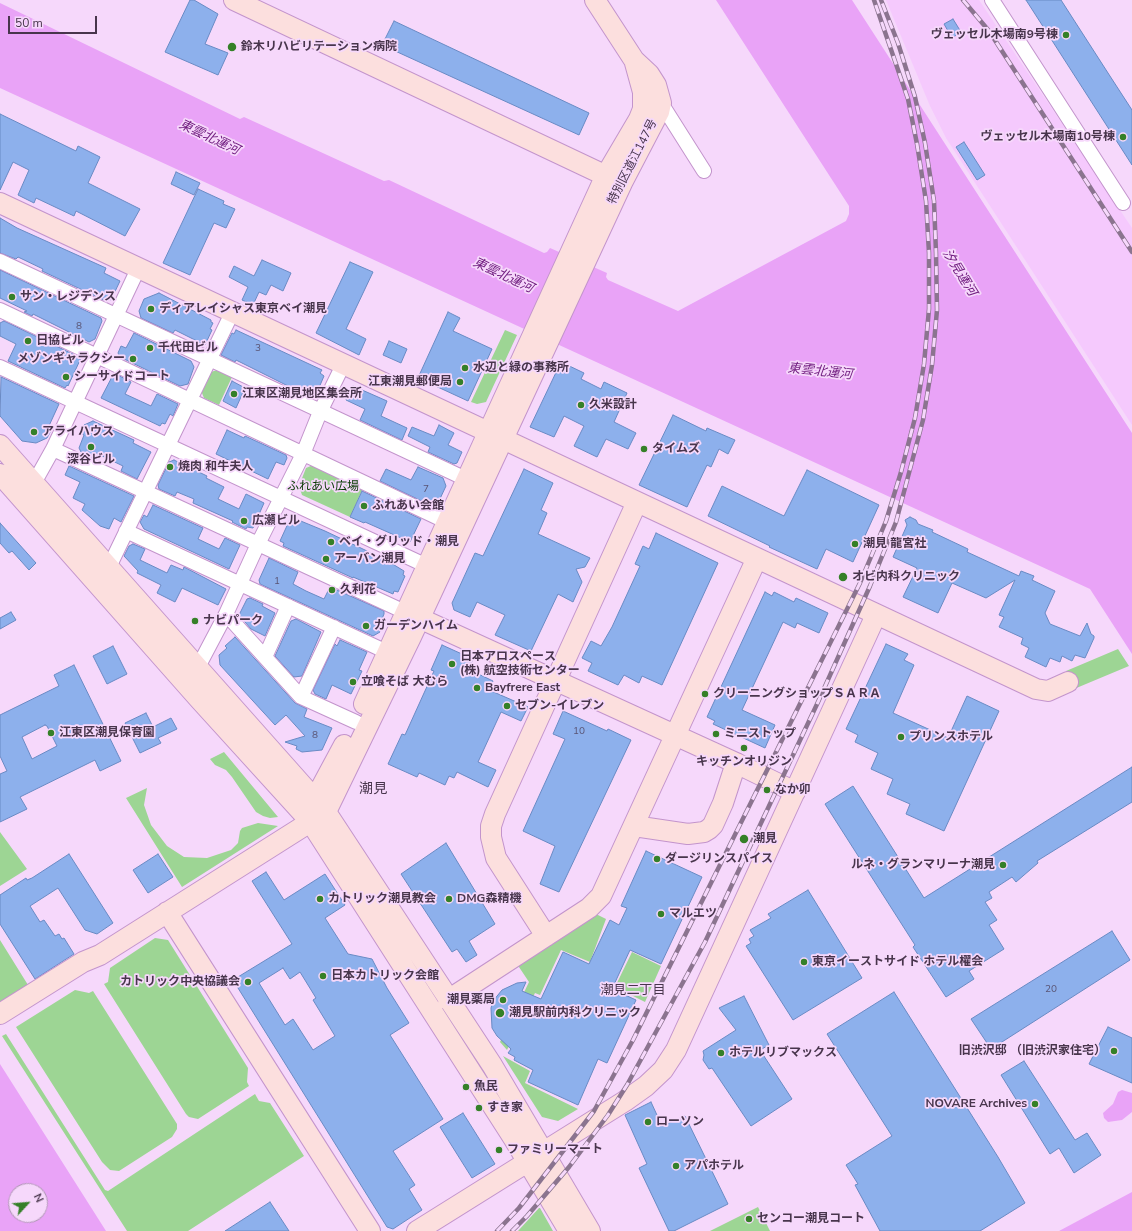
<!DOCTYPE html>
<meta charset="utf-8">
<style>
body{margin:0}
#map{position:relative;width:1132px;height:1231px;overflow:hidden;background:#f6d8fb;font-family:"Nunito Sans",sans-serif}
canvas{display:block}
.north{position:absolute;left:8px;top:1183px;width:40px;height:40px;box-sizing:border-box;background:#f6d8fb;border:1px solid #b097b5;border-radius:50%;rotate:64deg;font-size:11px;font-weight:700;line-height:16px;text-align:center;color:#48354c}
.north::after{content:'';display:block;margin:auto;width:14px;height:18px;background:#358028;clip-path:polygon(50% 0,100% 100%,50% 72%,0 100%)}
.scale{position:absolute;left:8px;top:16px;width:89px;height:18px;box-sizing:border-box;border:2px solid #48354c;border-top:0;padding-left:5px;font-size:12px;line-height:14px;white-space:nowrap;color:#48354c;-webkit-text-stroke:3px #f6d8fb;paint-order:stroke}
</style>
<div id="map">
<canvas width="1132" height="1231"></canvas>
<div class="north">N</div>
<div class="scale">50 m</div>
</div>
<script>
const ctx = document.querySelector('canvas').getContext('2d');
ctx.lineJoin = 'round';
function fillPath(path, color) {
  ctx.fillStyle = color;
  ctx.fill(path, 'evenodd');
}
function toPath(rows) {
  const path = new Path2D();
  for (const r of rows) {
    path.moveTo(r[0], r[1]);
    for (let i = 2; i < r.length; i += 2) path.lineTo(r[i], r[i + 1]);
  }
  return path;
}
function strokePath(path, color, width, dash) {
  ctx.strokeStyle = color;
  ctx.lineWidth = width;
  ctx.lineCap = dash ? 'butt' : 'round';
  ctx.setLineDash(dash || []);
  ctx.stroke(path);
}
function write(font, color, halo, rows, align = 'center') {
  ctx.font = font + ' "Nunito Sans","Noto Sans JP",sans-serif';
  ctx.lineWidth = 3.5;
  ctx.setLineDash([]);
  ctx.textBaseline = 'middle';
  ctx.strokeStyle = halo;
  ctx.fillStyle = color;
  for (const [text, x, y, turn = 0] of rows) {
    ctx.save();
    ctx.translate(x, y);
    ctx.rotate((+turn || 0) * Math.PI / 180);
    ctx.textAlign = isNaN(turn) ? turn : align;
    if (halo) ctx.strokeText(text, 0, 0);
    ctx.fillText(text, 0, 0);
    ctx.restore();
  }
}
const built = toPath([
 [886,0,979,0,1132,228,1132,425,946,138,930,106]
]);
const green = toPath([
 [505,330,517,335,486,402,477,404,471,402],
 [217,370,232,377,219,405,204,398,200,388,208,373],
 [313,465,363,488,350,517,302,495,299,486,306,468],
 [1118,649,1129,666,1074,689,1066,671],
 [224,752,278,817,270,818,263,816,256,812,232,777,226,770,215,765,210,759],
 [147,788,144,805,151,825,167,846,184,857,207,858,231,850,238,843,240,831,242,828,258,823,278,826,182,887,126,798],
 [0,832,27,869,0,886],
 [590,911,606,919,590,962,561,950,540,995,535,993,507,1050,500,1042,529,982,515,961],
 [155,938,168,940,248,1068,247,1082,249,1086,198,1119,189,1117,186,1114,104,984,108,982,110,968],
 [0,940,28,985,0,1002],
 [632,952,661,966,645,1002,615,987],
 [75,990,89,993,93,991,177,1124,177,1129,172,1137,119,1171,110,1170,102,1162,16,1027],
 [6,1034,105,1190,108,1191,255,1094,259,1101,270,1103,304,1156,188,1231,127,1231,2,1036],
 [503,1056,530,1071,525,1083,578,1109,558,1121,542,1117],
 [758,1207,770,1231,710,1231],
 [540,1208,553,1231,518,1231,539,1208]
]);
const water = toPath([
 [716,0,852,0,1132,433,1132,654,1090,589,0,88,0,3,240,119,244,117,384,181,389,180,544,253,547,252,550,248,607,273,606,277,608,280,678,311,846,221,849,214,849,206],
 [0,1064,106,1231,0,1231],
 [16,1191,40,1191,40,1215,16,1215],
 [1122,1090,1132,1093,1132,1112,1122,1120,1108,1122,1104,1118,1103,1113,1113,1104,1118,1092],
 [1132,1192,1132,1231,1059,1231]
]);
const building = toPath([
 [190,0,194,0,218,14,205,44,228,53,218,75,165,52,190,0],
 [1026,0,1061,0,1108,73,1132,110,1132,165,1026,0],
 [953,19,961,32,952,38,944,24,953,19],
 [394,21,589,113,579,135,382,45,394,21],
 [0,114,76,151,78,146,100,157,88,183,140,209,125,236,76,211,74,216,36,198,34,203,18,195,29,170,13,162,0,190,0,114],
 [964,142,985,175,977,180,956,147,964,142],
 [176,172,200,183,194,195,171,184,176,172],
 [198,189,224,201,223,204,235,209,226,228,214,223,190,275,163,263,198,189],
 [0,218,17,228,106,268,104,273,120,281,111,300,108,298,106,301,42,271,43,269,18,257,16,259,0,253,0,218],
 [262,260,291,273,283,291,271,285,266,295,259,292,253,305,242,300,248,287,229,277,234,266,254,276,262,260],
 [350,262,373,272,346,329,366,339,359,355,316,333,350,262],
 [0,270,101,318,102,321,95,339,89,342,33,314,32,316,24,312,27,311,0,298,0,270],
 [159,293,211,320,211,322,213,323,210,329,212,330,205,345,175,330,173,333,141,318,139,311,144,299,159,293],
 [448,312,460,318,453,331,492,349,468,401,429,383,428,385,417,380,448,312],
 [4,321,81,358,68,386,67,385,65,388,8,361,16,344,0,336,0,323,4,321],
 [236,330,322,370,320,373,324,376,315,397,312,398,236,360,235,362,221,355,232,333,234,334,236,330],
 [134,333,191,361,194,367,188,384,180,386,120,357,118,353,121,346,126,348,134,333],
 [389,341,407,349,401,363,383,355,389,341],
 [561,362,584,373,581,379,601,389,604,382,627,393,614,422,636,433,628,449,606,439,597,457,574,446,584,426,564,416,554,437,530,427,561,362],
 [114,373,131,382,125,394,151,406,157,394,178,404,173,416,170,414,165,424,162,423,160,426,101,398,114,373],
 [1,377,59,404,48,428,52,429,47,438,36,443,22,441,0,416,1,377],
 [232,381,245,388,236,408,223,401,232,381],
 [353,386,387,401,381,416,407,428,402,440,360,420,365,409,346,400,353,386],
 [673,415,706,431,707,428,735,440,728,454,719,449,711,467,707,465,687,507,639,485,673,415],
 [93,421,134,440,133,443,151,452,137,479,121,471,123,466,96,453,93,458,81,452,79,448,84,435,80,433,84,425,93,421],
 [439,425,454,433,448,445,462,452,457,463,454,464,428,452,430,447,408,436,412,427,434,436,439,425],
 [227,430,244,438,245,436,286,455,287,458,284,465,276,462,268,479,216,454,227,430],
 [174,460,207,476,206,478,224,487,218,499,239,509,246,494,264,503,253,528,247,527,246,529,232,522,233,521,193,503,194,499,177,492,175,496,159,489,158,485,169,462,174,460],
 [69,466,134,496,121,522,114,518,109,529,100,526,82,510,85,504,73,498,80,482,65,475,69,466],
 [418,467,443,478,446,486,438,503,432,506,380,481,386,469,411,480,418,467],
 [524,469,553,483,541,510,547,513,538,534,590,558,585,567,576,569,582,582,573,602,558,594,531,651,495,635,505,615,477,602,470,617,454,610,452,603,475,553,483,556,524,469],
 [807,470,879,505,853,562,826,549,817,569,769,547,770,546,708,516,722,486,784,516,807,470],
 [362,491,421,519,410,542,365,522,364,523,350,517,362,491],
 [153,505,203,528,198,539,219,549,225,538,240,545,229,569,144,529,140,522,144,515,147,517,153,505],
 [291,517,325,531,386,560,404,571,403,575,405,576,398,592,394,591,393,594,353,577,353,578,283,546,284,543,280,541,291,517],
 [910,517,916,520,918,524,933,530,932,532,968,549,967,552,1019,576,1021,571,1034,576,1032,580,1055,591,1045,613,1050,624,1080,636,1087,623,1091,634,1094,636,1094,638,1085,658,1075,655,1072,661,1062,656,1060,662,1050,658,1046,667,1025,657,1029,648,1021,644,1023,638,999,627,1004,617,999,615,1015,580,986,598,952,583,938,613,903,597,917,568,893,557,907,525,905,520,910,517],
 [0,523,36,563,29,570,12,551,9,553,0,543,0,523],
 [656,533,718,563,662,685,642,676,639,683,624,675,618,685,588,671,592,663,582,658,591,641,601,646,612,627,640,566,635,564,643,546,649,549,656,533],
 [133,544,145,549,140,560,167,573,171,565,183,570,184,567,226,589,218,605,182,588,175,602,157,593,161,585,137,573,138,571,124,556,129,546,133,544],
 [269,558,298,572,293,584,306,591,324,599,330,587,384,611,384,614,378,629,380,632,373,636,260,584,259,580,269,558],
 [765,592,772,596,774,592,794,602,796,598,828,613,819,633,797,623,795,628,783,622,742,710,775,725,765,748,713,724,715,721,707,717,765,592],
 [250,598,263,604,262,606,275,613,265,636,251,629,239,615,247,599,250,598],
 [11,612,16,620,0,629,0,618,11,612],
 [296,619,321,632,302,676,294,677,275,656,291,621,296,619],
 [235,637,295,703,307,709,304,717,332,728,322,750,302,752,296,749,297,746,285,742,305,736,286,715,275,725,220,665,219,655,227,648,225,646,235,637],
 [340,640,367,652,359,670,362,671,351,694,332,685,326,699,315,694,313,690,335,644,337,646,340,640],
 [886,644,908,654,904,660,914,665,893,713,948,738,967,696,999,711,944,831,906,814,910,804,887,794,893,779,871,769,878,753,855,742,858,735,846,729,886,644],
 [442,645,473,659,468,669,493,681,489,690,528,707,521,721,501,712,478,762,496,770,488,787,457,772,454,778,449,776,445,785,419,773,417,777,388,764,402,734,405,735,434,671,431,670,442,645],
 [113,646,127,674,107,684,93,656,113,646],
 [74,665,121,761,100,771,95,760,20,797,27,809,0,822,0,774,7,771,0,756,0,715,59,686,54,675,74,665],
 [45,725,47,726,57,746,32,759,22,737,45,725],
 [563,711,607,731,608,729,631,740,559,892,540,884,555,846,523,831,565,739,553,734,563,711],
 [146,713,153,727,171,718,177,729,158,738,161,743,140,753,125,723,146,713],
 [1132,767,1132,802,1037,861,1038,863,1016,882,1012,877,989,892,992,898,985,902,997,920,989,925,1004,949,969,971,974,979,946,997,913,947,915,945,825,804,853,786,924,898,1132,767],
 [446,843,495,924,469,941,477,955,466,962,457,949,452,952,401,874,446,843],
 [646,851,702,877,661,964,630,950,612,989,636,1000,607,1063,598,1059,578,1105,528,1082,533,1070,514,1060,515,1057,508,1053,511,1049,497,1036,492,1028,491,1008,493,1001,502,990,517,983,526,982,522,991,541,999,563,952,589,964,610,920,619,925,627,908,621,906,646,851],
 [69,854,113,923,97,934,85,930,58,888,30,906,40,922,44,920,55,936,59,934,62,939,64,938,74,954,35,979,0,924,0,895,26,878,27,880,32,878,69,854],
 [158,854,173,877,148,893,133,870,158,854],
 [266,872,284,900,325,874,345,905,325,918,348,954,372,959,387,988,409,1023,390,1035,443,1119,393,1151,415,1185,409,1189,422,1210,393,1229,387,1227,233,980,292,944,252,881,266,872],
 [283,968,290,979,300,972,316,998,313,1000,335,1036,313,1050,293,1019,285,1025,259,983,283,968],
 [808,890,862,978,793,1020,746,946,751,943,749,939,754,936,750,930,771,918,768,914,808,890],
 [1112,931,1130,960,991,1049,971,1019,1112,931],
 [894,992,998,1157,1025,1203,980,1231,880,1231,855,1185,858,1184,846,1165,892,1136,827,1034,894,992],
 [744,996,769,1045,760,1050,792,1099,751,1126,712,1068,709,1069,703,1060,704,1055,703,1051,736,1030,719,1008,744,996],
 [1108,1027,1132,1038,1132,1083,1089,1064,1108,1027],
 [1024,1061,1075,1140,1087,1133,1101,1155,1074,1173,1059,1148,1050,1154,1001,1075,1024,1061],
 [651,1102,662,1126,685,1116,728,1204,674,1231,669,1231,639,1168,647,1164,625,1115,651,1102],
 [463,1113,495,1164,472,1178,440,1127,463,1113],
 [270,1202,289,1231,225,1231,270,1202]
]);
const street = toPath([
 [992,0,1123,203],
 [661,103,704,171],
 [0,261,466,479],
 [0,310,447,522],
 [0,367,427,566],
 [53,449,405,612],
 [28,488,34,483,53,449,138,269],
 [126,531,387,652],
 [109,567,232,313],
 [226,614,301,697,356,722],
 [265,657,288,606],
 [198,667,226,614,258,544,303,454,320,412,343,365],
 [301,697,334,627]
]);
const secondary = toPath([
 [234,0,617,181],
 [0,203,1036,689,1048,691,1068,682],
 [0,445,326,812,492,1065,590,1231],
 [0,474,200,700,310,821,514,1139,569,1231],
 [408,613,736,763,795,792],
 [364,704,606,175,639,119,643,109,643,92,635,63],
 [312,811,315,799,344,745],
 [634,826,688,834,704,832,709,829,713,825,723,803,736,763],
 [167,912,370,1231],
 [546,936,496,858,491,837,491,826,495,814,637,502],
 [448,1000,589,908,601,896,757,558],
 [0,1014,83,962,100,955,326,812,411,637,622,183,659,112,661,103,656,85,649,74,634,60,595,0],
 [417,1231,625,1101,646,1086,663,1070,676,1050,876,615]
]);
const rail = toPath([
 [963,0,989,31,1132,252],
 [497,1231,519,1208,594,1111,633,1040,860,583,886,521,901,472,915,418,924,364,929,309,929,253,926,201,917,144,908,99,874,0],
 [512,1231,527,1216,569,1167,608,1115,627,1085,705,942,818,702,870,586,896,522,923,420,932,365,937,310,936,253,934,201,925,143,915,97,898,43,881,0]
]);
const markers = [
 [1066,35,4,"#358028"],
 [232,47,5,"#358028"],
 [1123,137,4,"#358028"],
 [12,297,4,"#358028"],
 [151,309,4,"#358028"],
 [28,341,4,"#358028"],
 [150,348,4,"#358028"],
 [133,359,4,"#358028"],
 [465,368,4,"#358028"],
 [66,377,4,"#358028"],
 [460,382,4,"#358028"],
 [234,394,4,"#358028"],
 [581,405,4,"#358028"],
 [34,432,4,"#358028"],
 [91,447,4,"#358028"],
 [644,449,4,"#358028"],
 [170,467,4,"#358028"],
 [364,506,4,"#358028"],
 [244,521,4,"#358028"],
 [331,542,4,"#358028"],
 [855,544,4,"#358028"],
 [326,559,4,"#358028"],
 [843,577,5,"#358028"],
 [332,590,4,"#358028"],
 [195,621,4,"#358028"],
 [366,626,4,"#358028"],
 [452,664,4,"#358028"],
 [353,682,4,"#358028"],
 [477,688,4,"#358028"],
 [705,694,4,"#358028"],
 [507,706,4,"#358028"],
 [51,733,4,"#358028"],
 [716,734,4,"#358028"],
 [901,737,4,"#358028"],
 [744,748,4,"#358028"],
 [767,790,4,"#358028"],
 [744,839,5,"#358028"],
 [657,859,4,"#358028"],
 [1003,865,4,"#358028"],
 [320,899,4,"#358028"],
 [449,899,4,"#358028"],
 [661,914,4,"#358028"],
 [804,962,4,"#358028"],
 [323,976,4,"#358028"],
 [248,982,4,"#358028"],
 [503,1000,4,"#358028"],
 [500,1013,5,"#358028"],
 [1114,1051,4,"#358028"],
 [721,1053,4,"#358028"],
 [466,1087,4,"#358028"],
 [1035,1104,4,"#358028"],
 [479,1108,4,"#358028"],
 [648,1122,4,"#358028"],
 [499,1150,4,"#358028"],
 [676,1166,4,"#358028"],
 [749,1219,4,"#358028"]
];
const numberNames = [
 ["8",79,327],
 ["3",258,349],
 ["7",426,490],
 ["1",277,582],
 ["10",579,732],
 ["8",315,736],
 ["20",1051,990]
];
const poiNames = [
 ["ヴェッセル木場南9号棟",1058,35,"right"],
 ["鈴木リハビリテーション病院",241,47],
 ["ヴェッセル木場南10号棟",1115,137,"right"],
 ["サン・レジデンス",20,297],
 ["ディアレイシャス東京ベイ潮見",159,309],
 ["日協ビル",36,341],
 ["千代田ビル",158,348],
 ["メゾンギャラクシー",125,359,"right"],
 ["水辺と緑の事務所",473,368],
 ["シーサイドコート",74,377],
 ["江東潮見郵便局",452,382,"right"],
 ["江東区潮見地区集会所",242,394],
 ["久米設計",589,405],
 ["アライハウス",42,432],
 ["タイムズ",652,449],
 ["深谷ビル",91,460,"center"],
 ["焼肉 和牛夫人",178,467],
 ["ふれあい会館",372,506],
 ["広瀬ビル",252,521],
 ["ベイ・グリッド・潮見",339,542],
 ["潮見 龍宮社",863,544],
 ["アーバン潮見",334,559],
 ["オビ内科クリニック",852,577],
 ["久利花",340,590],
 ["ナビパーク",203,621],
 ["ガーデンハイム",374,626],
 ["日本アロスペース",460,657],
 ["(株) 航空技術センター",460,671],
 ["立喰そば 大むら",361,682],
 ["Bayfrere East",485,688],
 ["クリーニングショップＳＡＲＡ",713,694],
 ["セブン-イレブン",515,706],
 ["江東区潮見保育園",59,733],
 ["ミニストップ",724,734],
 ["プリンスホテル",909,737],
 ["キッチンオリジン",744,762,"center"],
 ["なか卯",775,790],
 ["潮見",753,839],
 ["ダージリンスパイス",665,859],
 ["ルネ・グランマリーナ潮見",995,865,"right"],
 ["カトリック潮見教会",328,899],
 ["DMG森精機",457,899],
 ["マルエツ",669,914],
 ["東京イーストサイド ホテル櫂会",812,962],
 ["日本カトリック会館",331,976],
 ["カトリック中央協議会",240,982,"right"],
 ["潮見薬局",495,1000,"right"],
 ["潮見駅前内科クリニック",509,1013],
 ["旧渋沢邸 （旧渋沢家住宅）",1106,1051,"right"],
 ["ホテルリブマックス",729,1053],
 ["魚民",474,1087],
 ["NOVARE Archives",1027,1104,"right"],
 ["すき家",487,1108],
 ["ローソン",656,1122],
 ["ファミリーマート",507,1150],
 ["アパホテル",684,1166],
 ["センコー潮見コート",757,1219]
];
const streetNames = [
 ["特別区道江147号",633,162,-63]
];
const parkNames = [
 ["ふれあい広場",323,487]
];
const waterNames = [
 ["東雲北運河",209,138,25],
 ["汐見運河",959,273,58],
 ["東雲北運河",503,276,25],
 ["東雲北運河",820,372,6]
];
const neighbourhoodNames = [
 ["潮見二丁目",633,991]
];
const quarterNames = [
 ["潮見",373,790]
];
fillPath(built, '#f5c9fd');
fillPath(green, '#9dd594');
fillPath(water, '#e9a3f7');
fillPath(building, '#8db0ec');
strokePath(building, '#698ac4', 1);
strokePath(street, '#c394cc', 16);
strokePath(secondary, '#c394cc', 22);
strokePath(street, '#fff', 14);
strokePath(secondary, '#fcdfde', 20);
strokePath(rail, '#8b748f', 4.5);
strokePath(rail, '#f6d8fb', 3, [9]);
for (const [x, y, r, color] of markers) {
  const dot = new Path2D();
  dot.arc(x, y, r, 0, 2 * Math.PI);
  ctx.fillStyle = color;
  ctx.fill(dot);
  strokePath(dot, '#f6d8fb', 1.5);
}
write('10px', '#595474', null, numberNames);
write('bold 12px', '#48354c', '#f6d8fb', poiNames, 'left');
write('12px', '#48354c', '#f6d8fb', streetNames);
write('12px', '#063900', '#f6d8fb', parkNames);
write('italic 13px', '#732082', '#f6d8fb', waterNames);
write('13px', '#48354c', '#f6d8fb', neighbourhoodNames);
write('14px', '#48354c', '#f6d8fb', quarterNames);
</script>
